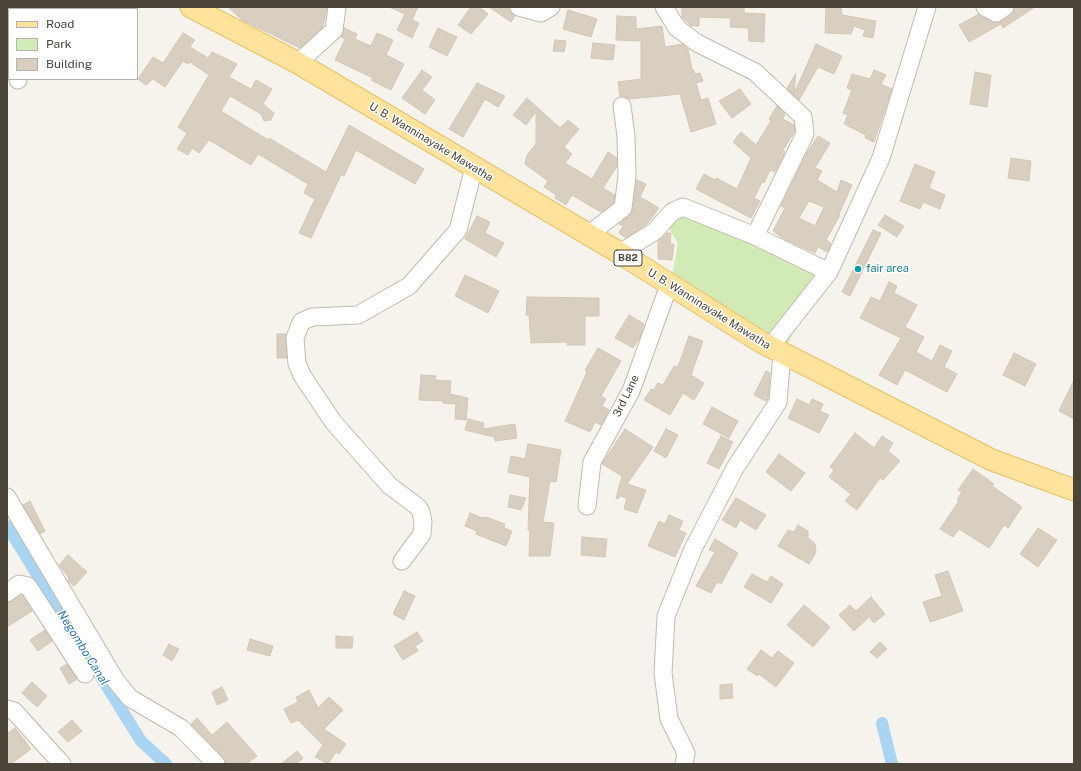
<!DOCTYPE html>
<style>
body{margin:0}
#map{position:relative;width:1081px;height:771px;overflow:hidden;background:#f6f3ec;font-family:"Public Sans",sans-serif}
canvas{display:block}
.frame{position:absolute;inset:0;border:8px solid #4b4439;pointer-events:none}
.legend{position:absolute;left:8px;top:8px;width:130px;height:72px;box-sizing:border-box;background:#fff;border:1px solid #b7b4b0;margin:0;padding:5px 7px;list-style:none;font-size:12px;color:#4b4439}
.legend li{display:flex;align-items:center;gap:8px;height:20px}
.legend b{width:20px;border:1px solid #b7b4b0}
</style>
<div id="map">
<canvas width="1081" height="771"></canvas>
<div class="frame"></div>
<ul class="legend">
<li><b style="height:5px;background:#ffe39c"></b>Road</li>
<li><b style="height:11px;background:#d2eab5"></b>Park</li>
<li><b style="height:11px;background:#d8cfc1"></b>Building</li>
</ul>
</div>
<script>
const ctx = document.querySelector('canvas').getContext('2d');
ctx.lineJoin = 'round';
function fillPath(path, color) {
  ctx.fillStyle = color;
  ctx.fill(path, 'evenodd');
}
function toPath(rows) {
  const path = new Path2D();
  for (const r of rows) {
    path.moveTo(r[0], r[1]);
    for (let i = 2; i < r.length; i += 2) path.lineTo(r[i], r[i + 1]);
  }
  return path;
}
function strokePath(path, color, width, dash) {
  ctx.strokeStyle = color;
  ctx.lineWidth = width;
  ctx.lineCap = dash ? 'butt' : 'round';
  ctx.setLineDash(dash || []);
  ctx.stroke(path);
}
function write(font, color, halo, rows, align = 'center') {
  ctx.font = font + ' "Public Sans",sans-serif';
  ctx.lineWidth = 3;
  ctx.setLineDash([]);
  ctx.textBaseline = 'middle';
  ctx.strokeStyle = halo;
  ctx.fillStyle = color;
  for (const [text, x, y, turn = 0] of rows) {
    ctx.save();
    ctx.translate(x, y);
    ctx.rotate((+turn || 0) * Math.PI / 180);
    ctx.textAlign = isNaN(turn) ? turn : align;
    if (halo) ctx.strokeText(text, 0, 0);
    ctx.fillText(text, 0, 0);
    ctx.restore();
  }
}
const green = toPath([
 [687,212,820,276,785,350,671,281,678,244,669,228,673,218]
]);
const canal = toPath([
 [7,526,141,741,166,764],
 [882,723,892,764]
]);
const building = toPath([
 [228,7,327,7,323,27,300,48,242,20,228,7],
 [389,7,418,7,412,20,419,23,412,38,397,30,405,14,389,7],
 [471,7,479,7,488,14,471,34,458,25,471,7],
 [489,7,509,7,512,14,515,16,511,22,489,7],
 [682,7,744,7,744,13,765,14,764,42,749,41,748,28,730,27,731,18,699,17,699,26,691,26,682,17,682,7],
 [826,7,841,7,842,15,876,21,873,38,863,36,865,30,854,26,851,34,825,33,826,7],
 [1015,7,1035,7,1003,28,1001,24,969,42,959,25,979,14,992,22,1001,22,1011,15,1015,7],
 [568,10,597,19,591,37,563,29,568,10],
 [617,16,636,17,636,29,662,26,665,47,682,44,688,49,692,70,693,69,695,74,700,73,703,81,696,83,701,100,708,98,716,124,691,132,680,94,629,99,620,96,618,82,641,79,641,41,616,40,617,16],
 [344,28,357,34,355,39,371,46,377,33,393,40,386,55,404,64,391,90,371,80,373,78,335,60,345,39,341,37,344,28],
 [438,28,457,37,447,56,429,47,438,28],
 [183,33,195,40,190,47,208,58,212,52,237,64,229,77,251,89,256,80,272,89,263,104,274,113,271,120,264,121,261,114,230,96,221,111,270,141,269,138,326,172,349,125,424,169,415,184,356,150,344,176,341,175,311,238,299,233,315,199,304,193,308,184,258,154,251,165,209,140,199,153,192,148,188,155,177,149,187,133,178,127,209,75,190,62,188,64,183,61,165,87,153,79,146,85,138,79,153,57,163,63,183,33],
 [555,40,566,41,564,52,553,51,555,40],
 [593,43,615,45,613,60,591,58,593,43],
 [816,44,842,56,834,74,818,67,799,100,787,88,796,73,794,94,816,44],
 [422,70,432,77,422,90,435,100,425,114,402,98,422,70],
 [874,70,886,75,881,84,892,89,874,142,865,138,866,135,844,124,848,115,843,113,852,90,847,88,852,74,870,79,874,70],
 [975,72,991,75,987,107,970,104,975,72],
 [477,83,505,96,498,107,485,99,463,137,449,129,477,83],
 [740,89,751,104,732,118,719,101,740,89],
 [527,98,560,128,568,120,579,129,564,147,572,154,565,163,592,179,608,152,617,158,617,166,603,188,615,195,614,203,601,212,572,195,566,205,555,198,556,195,544,187,548,181,525,164,527,155,536,144,536,112,526,125,513,115,527,98],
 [777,106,785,114,783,119,794,125,795,131,783,150,785,152,775,172,770,170,764,183,762,182,754,198,760,201,751,218,696,189,704,174,715,180,716,178,737,189,751,158,733,142,741,132,756,145,771,121,769,119,777,106],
 [818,136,830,143,815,168,822,171,817,180,837,192,841,180,852,185,839,214,840,215,826,240,831,243,827,252,818,247,815,253,784,239,773,231,785,208,781,206,807,153,818,136],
 [809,201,824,207,815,226,799,218,809,201],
 [1011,158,1031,161,1029,181,1008,178,1011,158],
 [915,164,935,172,929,188,945,195,940,209,923,202,920,209,900,201,915,164],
 [637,180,646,184,640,197,659,208,648,223,626,238,619,233,623,226,619,224,632,213,637,180],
 [885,215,904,226,897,237,878,225,885,215],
 [477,216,490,222,485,233,504,243,496,257,465,239,477,216],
 [873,230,881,233,850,296,842,292,873,230],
 [667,233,671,233,670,244,674,244,672,260,658,259,658,241,667,233],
 [465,275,499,291,488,313,455,296,465,275],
 [889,282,897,286,894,293,917,305,905,327,924,337,916,352,932,361,940,345,952,351,944,367,957,374,947,392,905,370,897,385,879,375,901,338,860,318,871,297,880,301,889,282],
 [527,297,599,298,599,316,585,316,585,345,567,345,567,342,531,343,529,315,526,315,527,297],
 [629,315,644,324,640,337,633,348,615,338,629,315],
 [277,334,286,334,287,358,277,358,277,334],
 [689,336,703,341,691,375,704,383,694,400,683,393,670,415,644,400,651,389,654,390,658,383,663,385,674,366,678,367,689,336],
 [598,348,621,361,601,396,606,399,602,406,609,410,601,425,595,422,590,432,565,421,587,372,585,370,598,348],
 [1014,353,1036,364,1025,386,1003,375,1014,353],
 [766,371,770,373,768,399,766,401,754,395,766,371],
 [421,375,436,376,435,380,451,381,450,394,468,398,466,420,455,419,456,404,443,403,443,401,419,400,421,375],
 [1074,380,1074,419,1059,411,1074,380],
 [797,399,809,405,812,399,823,404,820,411,829,415,819,433,788,418,797,399],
 [712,407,738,421,729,438,703,424,712,407],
 [468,419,484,423,483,429,515,424,517,438,495,441,494,437,465,430,468,419],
 [625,429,653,447,627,484,646,490,637,513,624,509,627,498,620,496,618,499,616,498,622,476,602,464,625,429],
 [666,429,678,435,666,458,654,451,666,429],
 [855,433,874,448,882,436,893,443,888,451,900,461,883,480,880,478,857,510,845,501,851,494,829,477,834,470,830,467,855,433],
 [721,436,733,442,719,469,707,463,721,436],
 [528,444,561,450,556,482,550,481,543,522,554,523,550,556,529,556,530,530,528,530,530,477,508,472,511,456,525,459,528,444],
 [779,454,805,473,791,491,766,472,779,454],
 [973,469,994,484,992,486,1022,507,1008,528,1004,525,989,548,959,529,953,537,940,529,959,501,957,500,962,492,958,490,973,469],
 [510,495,526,498,521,510,508,507,510,495],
 [736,498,766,515,756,530,740,520,736,528,722,520,736,498],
 [30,501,45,531,40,534,23,505,30,501],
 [470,513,482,518,486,517,505,524,504,528,512,531,506,546,476,534,477,531,465,526,470,513],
 [669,515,683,521,679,530,686,533,675,557,648,546,659,521,665,524,669,515],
 [798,525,808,531,808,538,815,544,816,552,809,564,778,546,788,530,794,532,798,525],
 [1038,528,1057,540,1038,567,1020,554,1038,528],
 [582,537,607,539,605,557,581,555,582,537],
 [715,539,738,553,721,584,717,582,711,593,696,586,715,552,709,550,715,539],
 [68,555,87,572,74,586,69,582,68,580,69,578,59,565,68,555],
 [948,571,963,611,930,622,923,602,942,596,935,575,948,571],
 [752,574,767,582,771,576,783,584,771,603,744,587,752,574],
 [404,591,415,596,404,620,393,614,404,591],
 [22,595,32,611,7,627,7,603,22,595],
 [871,597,885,614,874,623,869,617,854,631,839,615,850,605,856,611,871,597],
 [804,605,830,627,813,647,787,625,804,605],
 [45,630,52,641,38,651,30,640,45,630],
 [417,632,423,641,415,646,418,651,403,660,394,646,417,632],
 [336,636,353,637,352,648,336,648,336,636],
 [250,639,273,646,270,656,247,650,250,639],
 [880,642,887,649,877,658,870,652,880,642],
 [169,644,179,649,172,661,163,655,169,644],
 [761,650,772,658,778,651,794,663,776,687,759,674,757,676,747,669,761,650],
 [67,664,77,679,69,684,60,668,67,664],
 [32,682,47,696,37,707,22,693,32,682],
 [732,684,733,698,720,699,720,685,732,684],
 [222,687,228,700,217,705,212,692,222,687],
 [309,690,318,708,329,697,343,710,324,729,346,744,339,754,336,752,328,764,315,757,323,745,298,720,291,723,284,709,298,702,296,697,309,690],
 [197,718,212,735,227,722,257,756,246,764,226,764,223,757,191,724,197,718],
 [72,720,82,731,68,742,58,732,72,720],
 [15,728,31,749,11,764,7,764,7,734,15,728],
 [297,751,303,758,296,764,281,764,297,751]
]);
const minor = toPath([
 [20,7,22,9],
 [519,7,541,13,551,7],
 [664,7,677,28,697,43,755,72,803,117,805,134,755,236],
 [985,7,996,13,1005,7],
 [119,9,121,7],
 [298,63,334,30,337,7],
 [18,79,18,80],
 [588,235,623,208,627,176,626,136,622,106],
 [620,253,655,231,672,212,683,207,755,236,829,272],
 [770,347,829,272,881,158,927,7],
 [7,497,116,681,130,698,181,728,216,764],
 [587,506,592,462,631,391,669,285],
 [402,561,422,534,423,522,421,512,418,507,390,486,334,423,303,377,297,364,295,338,301,322,312,317,358,315,409,286,458,230,474,167],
 [7,593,19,584,28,586,85,674],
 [7,709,14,711,62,764],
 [684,764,686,753,669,719,663,673,666,616,693,549,735,468,778,402,782,353]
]);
const major = toPath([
 [191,7,298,63,620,253,761,342,992,460,1074,490]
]);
const markers = [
 [858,269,4,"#0f9aa8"]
];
const shields = [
 [628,258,28]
];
const shieldNames = [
 ["B82",628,258]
];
const streetNames = [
 ["U. B. Wanninayake Mawatha",431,142,31],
 ["U. B. Wanninayake Mawatha",709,309,32],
 ["3rd Lane",626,396,-64]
];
const cultureNames = [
 ["fair area",866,269]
];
const waterNames = [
 ["Negombo Canal",83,648,58]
];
fillPath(green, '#d2eab5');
strokePath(canal, '#a9d4f2', 12);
fillPath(building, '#d8cfc1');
strokePath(building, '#d3c7b4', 1);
strokePath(minor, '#c2bbae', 19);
strokePath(major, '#e6c16a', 23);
strokePath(minor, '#fff', 17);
strokePath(major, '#ffe39c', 21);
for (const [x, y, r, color] of markers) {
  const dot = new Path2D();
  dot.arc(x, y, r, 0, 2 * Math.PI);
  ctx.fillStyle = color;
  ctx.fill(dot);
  strokePath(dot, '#fff', 1.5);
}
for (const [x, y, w] of shields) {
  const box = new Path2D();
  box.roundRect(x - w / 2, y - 8, w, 16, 3);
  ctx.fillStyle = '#fff';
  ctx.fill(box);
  strokePath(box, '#4b4439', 1);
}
write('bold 10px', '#4b4439', null, shieldNames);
write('11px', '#4b4439', '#fff', streetNames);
write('11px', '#0d838f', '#fff', cultureNames, 'left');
write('italic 12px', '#2e7ab2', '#fff', waterNames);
</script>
